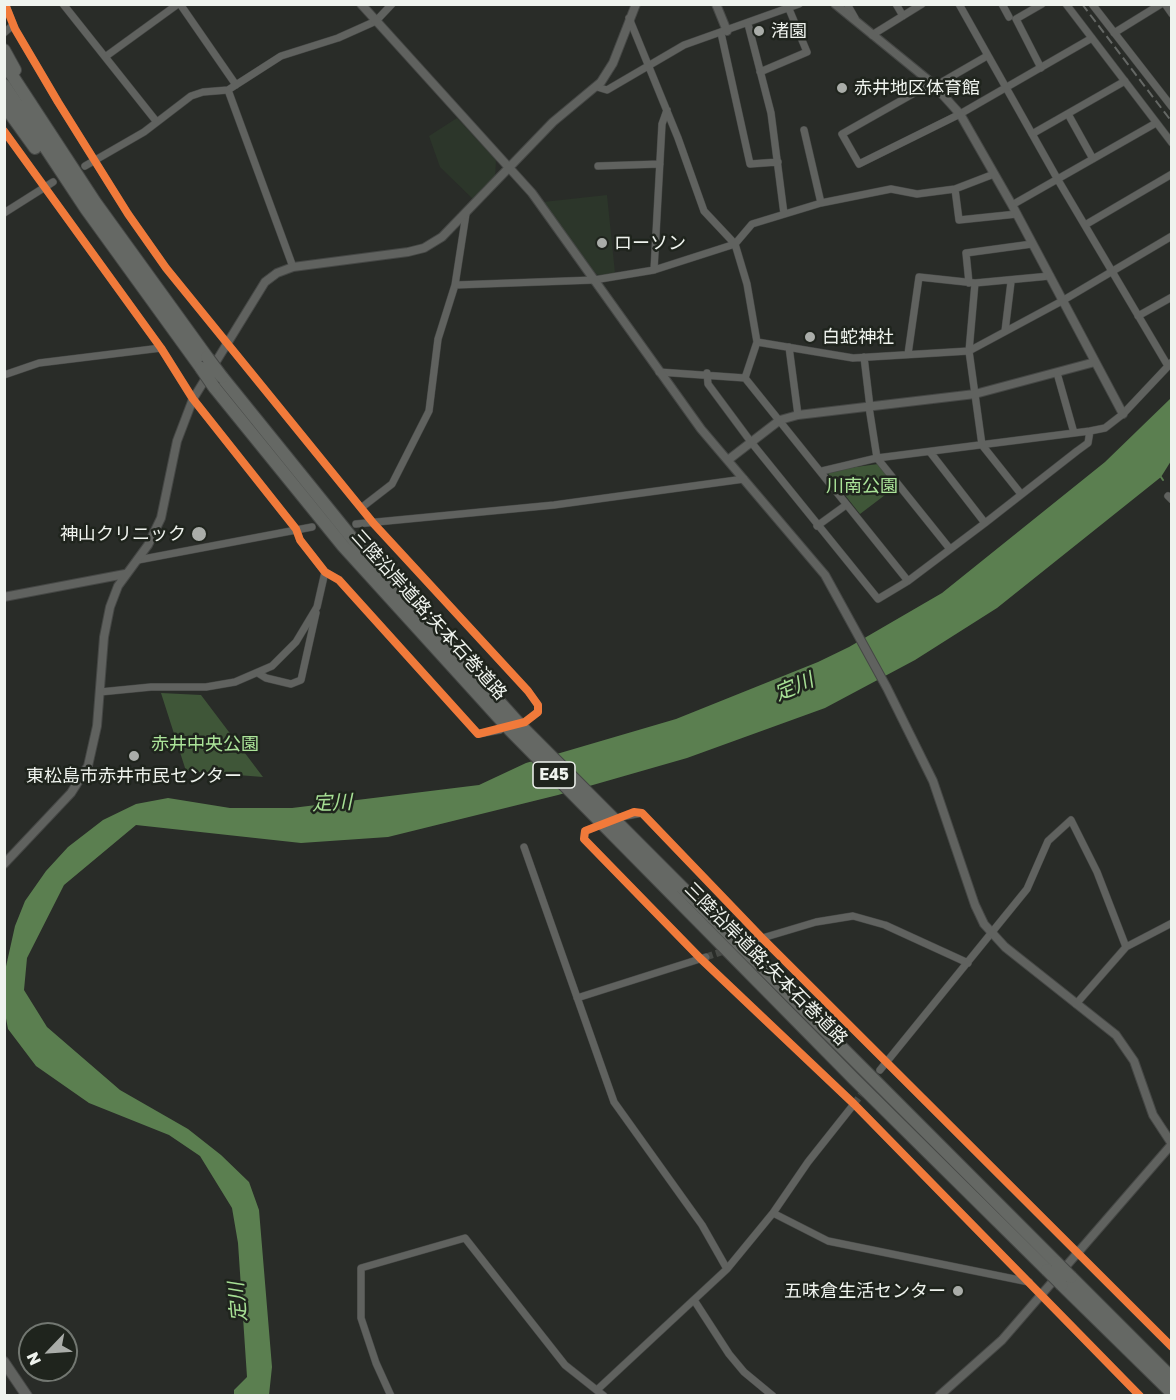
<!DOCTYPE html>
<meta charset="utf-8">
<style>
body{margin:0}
#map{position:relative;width:1176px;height:1400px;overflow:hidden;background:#292c28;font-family:"Golos Text",sans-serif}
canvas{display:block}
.frame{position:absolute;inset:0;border:6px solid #eff3ee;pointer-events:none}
.north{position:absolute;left:18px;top:1322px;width:60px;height:60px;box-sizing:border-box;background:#1f241d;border:2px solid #727771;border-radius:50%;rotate:245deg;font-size:16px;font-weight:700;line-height:24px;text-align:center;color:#eff3ee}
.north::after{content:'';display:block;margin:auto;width:21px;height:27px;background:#aaada9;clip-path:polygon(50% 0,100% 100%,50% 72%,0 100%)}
</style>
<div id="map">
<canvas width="1176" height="1400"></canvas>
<div class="frame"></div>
<div class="north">N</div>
</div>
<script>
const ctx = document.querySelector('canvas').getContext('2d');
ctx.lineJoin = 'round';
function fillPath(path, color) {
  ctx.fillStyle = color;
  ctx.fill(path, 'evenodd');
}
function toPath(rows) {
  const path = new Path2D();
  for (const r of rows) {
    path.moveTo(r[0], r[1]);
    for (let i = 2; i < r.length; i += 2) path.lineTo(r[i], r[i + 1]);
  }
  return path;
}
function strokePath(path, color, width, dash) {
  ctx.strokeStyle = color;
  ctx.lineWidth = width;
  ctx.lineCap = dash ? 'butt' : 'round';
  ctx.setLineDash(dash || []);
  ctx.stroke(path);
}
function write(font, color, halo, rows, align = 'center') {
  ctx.font = font + ' "Golos Text","Noto Sans JP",sans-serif';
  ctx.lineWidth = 5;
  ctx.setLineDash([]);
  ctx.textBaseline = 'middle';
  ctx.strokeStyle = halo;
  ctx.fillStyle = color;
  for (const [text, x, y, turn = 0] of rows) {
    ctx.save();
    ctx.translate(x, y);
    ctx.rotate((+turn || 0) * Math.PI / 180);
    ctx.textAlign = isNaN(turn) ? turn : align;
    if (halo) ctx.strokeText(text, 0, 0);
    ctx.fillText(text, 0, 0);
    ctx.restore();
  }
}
const built = toPath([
 [457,118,496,160,495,179,474,200,440,167,429,136],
 [607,195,615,273,602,276,596,274,543,202]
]);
const green = toPath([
 [878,464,891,481,880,487,885,495,860,514,826,471],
 [161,693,201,695,263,777,186,771]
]);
const water = toPath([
 [1171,398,1171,461,1161,477,997,608,915,660,825,708,687,758,558,795,388,837,301,843,136,825,64,885,27,958,24,990,47,1027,120,1090,188,1129,221,1155,249,1182,259,1210,272,1367,269,1395,234,1395,234,1390,247,1377,238,1243,232,1208,200,1156,169,1135,89,1103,36,1066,8,1029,5,1013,5,971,15,926,25,901,46,871,68,847,103,820,136,804,168,798,230,808,292,808,479,785,526,763,676,719,818,662,849,647,942,593,1105,462]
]);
const stream = toPath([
 [1161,477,1163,480]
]);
const minorTunnel = toPath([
 [706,957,727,950],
 [854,1104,880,1070]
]);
const minor = toPath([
 [5,4,15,29,58,102,128,214,166,268,374,524,528,691,538,705,538,712,525,722],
 [63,4,156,121],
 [180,4,236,85],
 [847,4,855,18],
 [896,4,903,16],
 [959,4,1058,180,1168,366],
 [1002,4,1009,17],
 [1066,4,1172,143],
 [1092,4,1172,107],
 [1165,4,1172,14],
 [629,18,678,138,704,211,735,244,747,284,757,342,745,378],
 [748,24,771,113,784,214],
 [4,33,13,25],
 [721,33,750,164,778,162],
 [1114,33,1161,4],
 [872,35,922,4],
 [105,57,178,4],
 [1041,68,1016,19,1042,4],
 [760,72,807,52,789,9],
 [932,83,842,134,859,164,960,114,1092,38],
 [935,86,987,56],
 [597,87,607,90,684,45,799,4],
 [228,90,293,267],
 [1068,114,1093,159],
 [804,130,821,203],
 [4,131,161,348,193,399,296,529,300,540,325,572,339,580,478,734,500,730],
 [1032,134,1125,81],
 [85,166,144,132,191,96,203,92,228,90,281,56,338,38,376,21,392,4],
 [598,166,660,164],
 [955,189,959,220,1017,214],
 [1012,205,1156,123],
 [4,213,53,182],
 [1085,225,1172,174],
 [654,270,662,124,667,110],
 [969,283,966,253,1032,244],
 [975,283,969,351,982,445,1021,494],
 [455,285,594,280,654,270,735,244,752,224,821,203,891,189,917,194,955,189,994,174],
 [1138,316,1172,297],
 [1005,331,1011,282],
 [757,342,853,358,969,351,1062,301,1172,236],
 [789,347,798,415],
 [908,354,919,277,975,283,1050,276],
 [864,357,870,407],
 [659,372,745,378,908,581],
 [707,373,708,384,751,442,878,599,908,581,985,523,1077,451,1088,443,1090,431,1105,428,1123,414,1172,362],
 [1057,373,1074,433],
 [4,375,39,363,161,348],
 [869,407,877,458,950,549],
 [930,452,985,523],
 [822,471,877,458,1090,431],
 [1168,496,1172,500],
 [361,508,392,484,429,411,438,339,455,285,466,214],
 [356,524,554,505,744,479],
 [817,526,846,505],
 [138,560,312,527],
 [258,673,266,678,291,684,301,680,316,613],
 [100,692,151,687,206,687,235,682,272,666,296,642,317,607,325,572],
 [621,817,642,813,762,938,1172,1347],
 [595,827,585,831,584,839,700,958,854,1104,1140,1396],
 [524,847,614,1102,702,1225,727,1269],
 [749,942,816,922,853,916,885,925,968,963],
 [577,998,706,957],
 [1076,1004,1126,947,1172,923],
 [880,1070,1027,889,1048,841,1071,820,1097,872,1126,947],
 [773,1213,828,1241,1029,1282],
 [694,1300,729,1354,744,1372,773,1396],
 [598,1389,727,1269,773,1213,808,1162,854,1104],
 [391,1396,376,1363,361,1318,361,1268,465,1238,565,1365,604,1396]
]);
const tertiary = toPath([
 [361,4,532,193,701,429,825,575,887,688,933,781,975,905,984,924,1005,947,1116,1035,1134,1061,1153,1115,1172,1144],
 [716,4,727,31],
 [835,4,932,83,960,114,1012,205,1123,414],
 [728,460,780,420,798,415,975,394,1095,362],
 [4,597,125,574],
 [4,864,71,793,88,766,97,726,104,637,110,607,118,586,148,545,161,518,177,441,193,399,265,282,277,273,293,267,408,252,424,248,442,237,553,122,601,82,613,63,636,4],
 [939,1396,1002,1340,1172,1144]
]);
const primary = toPath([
 [4,1362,27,1396]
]);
const motorway = toPath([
 [4,50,15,70],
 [4,63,95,202,207,357],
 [4,85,86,209,201,368],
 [4,105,35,148],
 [222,377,352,538,522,727,1056,1262],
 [214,387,343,546,510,730,853,1078,1047,1270],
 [1071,1277,1172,1378],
 [1062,1285,1172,1393]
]);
const rail = toPath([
 [1082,4,1172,122]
]);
const motorwayBridge = toPath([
 [207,357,222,377],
 [201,368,214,387],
 [1056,1262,1071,1277],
 [1047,1270,1062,1285]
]);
const cycleway = toPath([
 [4,131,161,348,193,399,296,529,300,540,325,572,339,580,478,734,525,722,538,712,538,705,528,691,374,524,166,268,128,214,58,102,15,29,5,4],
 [1140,1396,854,1104,700,958,584,839,585,831,634,812,642,813,762,938,1172,1347]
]);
const markers = [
 [759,31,6,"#aaada9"],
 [842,88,6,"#aaada9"],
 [602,243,6,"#aaada9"],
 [810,337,6,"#aaada9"],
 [199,534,8,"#aaada9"],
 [134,756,6,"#aaada9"],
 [958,1291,6,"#aaada9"]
];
const shields = [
 [554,775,42]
];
const shieldNames = [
 ["E45",554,775]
];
const poiNames = [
 ["渚園",771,31],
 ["赤井地区体育館",854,88],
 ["ローソン",614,243],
 ["白蛇神社",822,337],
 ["神山クリニック",186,534,"right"],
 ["東松島市赤井市民センター",134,776,"center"],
 ["五味倉生活センター",946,1291,"right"]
];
const parkNames = [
 ["川南公園",862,486],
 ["赤井中央公園",205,744]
];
const streetNames = [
 ["三陸沿岸道路;矢本石巻道路",429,615,48],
 ["三陸沿岸道路;矢本石巻道路",766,964,45]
];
const waterNames = [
 ["定川",794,687,-23],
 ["定川",332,803,-2],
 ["定川",238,1302,-95]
];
fillPath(built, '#2c362a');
fillPath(green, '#3f5638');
fillPath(water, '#5b7f50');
strokePath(stream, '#5b7f50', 2);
strokePath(minorTunnel, '#474a46', 7, [7, 3.5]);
strokePath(minor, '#454745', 8);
strokePath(tertiary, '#454745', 10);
strokePath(primary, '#454745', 12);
strokePath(motorway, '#454745', 14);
strokePath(minor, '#60625f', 7);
strokePath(tertiary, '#60625f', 8);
strokePath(primary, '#60625f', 10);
strokePath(motorway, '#656864', 12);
strokePath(rail, '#656865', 2, [9, 4.5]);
strokePath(motorwayBridge, '#454745', 14, []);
strokePath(motorwayBridge, '#656864', 12);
strokePath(cycleway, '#f17a3a', 8);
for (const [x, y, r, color] of markers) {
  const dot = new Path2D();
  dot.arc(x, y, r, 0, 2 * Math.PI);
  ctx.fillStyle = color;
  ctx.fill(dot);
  strokePath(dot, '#1f241d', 2);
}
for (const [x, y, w] of shields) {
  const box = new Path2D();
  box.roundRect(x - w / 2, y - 13, w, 26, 4.5);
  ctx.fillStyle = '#1f241d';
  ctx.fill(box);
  strokePath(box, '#eff3ee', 1.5);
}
write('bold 16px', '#eff3ee', null, shieldNames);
write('18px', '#eff3ee', '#1f241d', poiNames, 'left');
write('18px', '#abe499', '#1f241d', parkNames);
write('18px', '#eff3ee', '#1f241d', streetNames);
write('italic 20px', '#a7e095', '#1f241d', waterNames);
</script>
